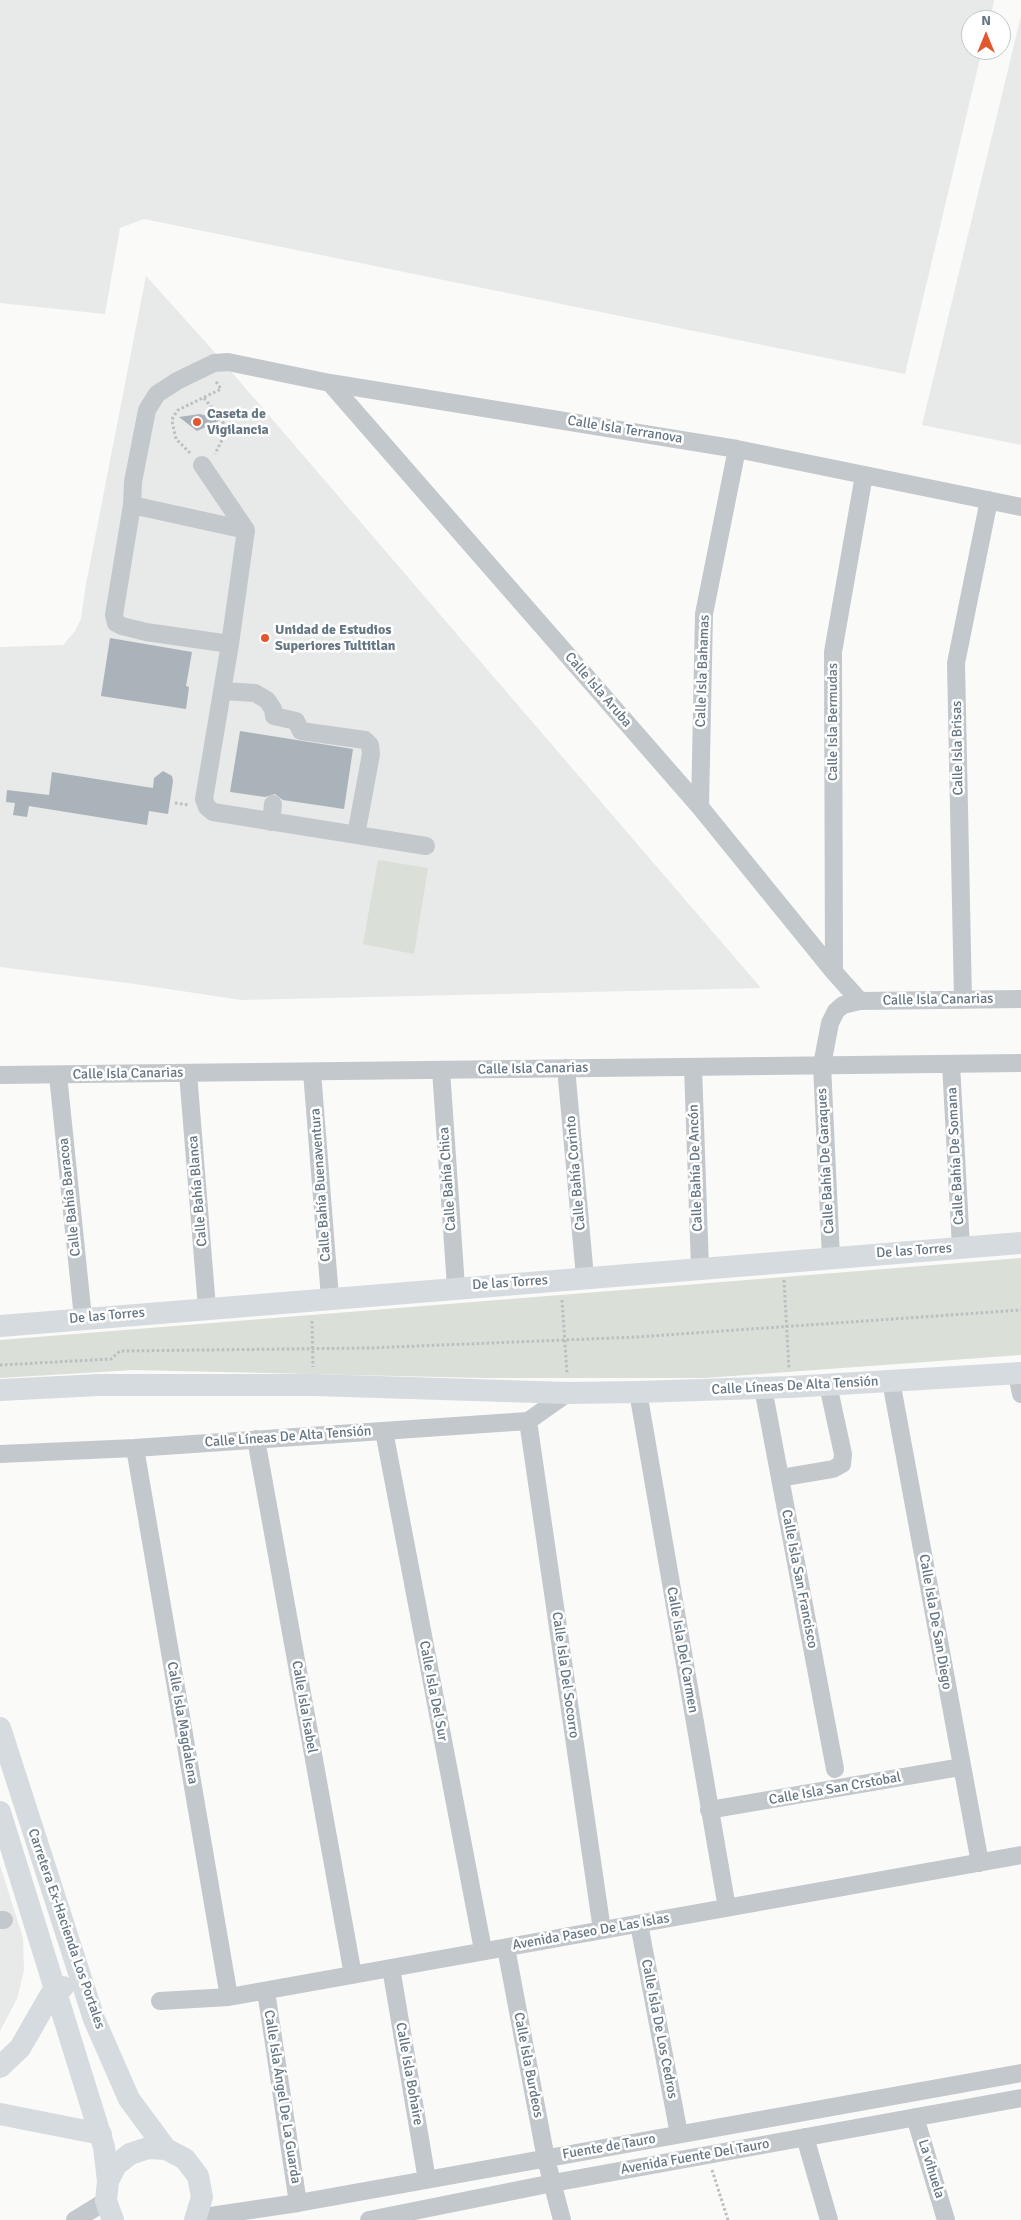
<!DOCTYPE html>
<meta charset="utf-8">
<style>
body{margin:0}
#map{position:relative;width:1021px;height:2220px;overflow:hidden;background:#fafaf8;font-family:Signika,sans-serif}
canvas{display:block}
.north{position:absolute;left:961px;top:10px;width:50px;height:50px;box-sizing:border-box;background:#fff;border:1px solid #c1c8cd;border-radius:50%;rotate:0deg;font-size:14px;font-weight:700;line-height:20px;text-align:center;color:#657683}
.north::after{content:'';display:block;margin:auto;width:18px;height:22px;background:#e4572e;clip-path:polygon(50% 0,100% 100%,50% 72%,0 100%)}
</style>
<div id="map">
<canvas width="1021" height="2220"></canvas>
<div class="north">N</div>
</div>
<script>
const ctx = document.querySelector('canvas').getContext('2d');
ctx.lineJoin = 'round';
function fillPath(path, color) {
  ctx.fillStyle = color;
  ctx.fill(path, 'evenodd');
}
function toPath(rows) {
  const path = new Path2D();
  for (const r of rows) {
    path.moveTo(r[0], r[1]);
    for (let i = 2; i < r.length; i += 2) path.lineTo(r[i], r[i + 1]);
  }
  return path;
}
function strokePath(path, color, width, dash) {
  ctx.strokeStyle = color;
  ctx.lineWidth = width;
  ctx.lineCap = dash ? 'butt' : 'round';
  ctx.setLineDash(dash || []);
  ctx.stroke(path);
}
function write(font, color, halo, rows, align = 'center') {
  ctx.font = font + ' Signika,sans-serif';
  ctx.lineWidth = 5;
  ctx.setLineDash([]);
  ctx.textBaseline = 'middle';
  ctx.strokeStyle = halo;
  ctx.fillStyle = color;
  for (const [text, x, y, turn = 0] of rows) {
    ctx.save();
    ctx.translate(x, y);
    ctx.rotate((+turn || 0) * Math.PI / 180);
    ctx.textAlign = isNaN(turn) ? turn : align;
    if (halo) ctx.strokeText(text, 0, 0);
    ctx.fillText(text, 0, 0);
    ctx.restore();
  }
}
const built = toPath([
 [0,0,994,0,990,20,971,20,971,50,982,50,905,374,144,219,120,228,105,314,0,303],
 [1021,16,1021,445,922,425],
 [146,276,211,348,761,988,241,1000,135,984,0,967,0,647,63,645,75,631,81,619,86,584],
 [0,1865,23,1938,24,1970,17,1999,0,2031]
]);
const green = toPath([
 [378,860,428,868,414,954,363,944],
 [1021,1258,1021,1355,705,1378,485,1378,133,1370,0,1378,0,1340]
]);
const building = toPath([
 [200,414,221,420,197,431,179,417],
 [110,638,192,652,186,686,189,687,186,709,101,696],
 [240,731,353,749,344,809,283,800,275,794,265,797,230,792],
 [163,771,172,776,173,781,168,814,149,811,147,825,29,806,27,817,13,815,15,803,6,802,7,790,49,795,52,772,153,788,154,778]
]);
const path = toPath([
 [204,398,222,420,225,427,225,434,215,454],
 [190,453,176,439,172,421,173,417,178,410,221,389,215,380],
 [175,803,189,805],
 [784,1280,789,1369],
 [562,1300,567,1373],
 [312,1321,313,1367],
 [0,1365,111,1359,120,1351,369,1348,637,1337,1021,1310],
 [712,2170,728,2220]
]);
const minor = toPath([
 [330,383,700,807,834,972,860,1001],
 [202,465,246,530],
 [132,505,246,530,230,644,146,632,122,626,116,623,114,615,132,505,133,482,147,410,157,394,177,381,214,363,228,362,330,383,737,449,1021,507],
 [230,644,204,799,207,807,213,812,426,846],
 [223,691,255,693,267,700,273,709,274,716,296,721,301,731,365,740,370,745,371,754,356,835],
 [700,807,704,614,737,449],
 [271,822,273,804],
 [834,972,833,652,864,475],
 [963,1000,956,663,989,500],
 [951,1064,961,1247],
 [693,1067,700,1268],
 [566,1068,585,1277],
 [441,1070,456,1287],
 [312,1072,330,1298],
 [188,1073,207,1308],
 [0,1075,1021,1063],
 [58,1075,83,1318],
 [831,1257,822,1065,830,1023,836,1011,843,1005,860,1001,1021,999],
 [1017,1374,1021,1394],
 [891,1381,980,1863],
 [763,1388,835,1769],
 [638,1392,727,1908],
 [528,1421,602,1930],
 [384,1431,483,1950],
 [256,1439,353,1975],
 [135,1448,229,1997],
 [0,1454,135,1448,528,1421,568,1393],
 [780,1478,833,1469,842,1464,843,1454,828,1385],
 [709,1810,961,1767],
 [0,1920,4,1920],
 [639,1924,679,2134],
 [506,1948,546,2159,562,2220],
 [391,1968,427,2180],
 [266,1991,298,2203],
 [160,2001,229,1997,1021,1855],
 [915,2117,946,2220],
 [805,2137,829,2220],
 [197,2218,298,2203,1021,2073],
 [75,2220,106,2201],
 [369,2220,553,2183,1021,2098]
]);
const major = toPath([
 [0,1326,1021,1243],
 [0,1390,99,1385,314,1385,568,1393,638,1392,790,1387,1021,1373],
 [0,1728,94,2019,129,2099,166,2149,185,2159,198,2176,202,2197,195,2220],
 [0,1812,104,2147,108,2181,106,2201,113,2220],
 [0,2067,20,2048,54,1989,63,1987],
 [0,2114,101,2134],
 [108,2181,116,2165,130,2154,148,2148,166,2149]
]);
const markers = [
 [197,422,5,"#e4572e"],
 [265,638,5,"#e4572e"]
];
const poiNames = [
 ["Caseta de",207,414],
 ["Vigilancia",207,430],
 ["Unidad de Estudios",275,630],
 ["Superiores Tultitlan",275,646]
];
const streetNames = [
 ["Calle Isla Terranova",625,430,9],
 ["Calle Isla Bahamas",703,671,-88],
 ["Calle Isla Aruba",598,690,49],
 ["Calle Isla Bermudas",833,722,-90],
 ["Calle Isla Brisas",958,748,-91],
 ["Calle Isla Canarias",938,1000,-1],
 ["Calle Isla Canarias",533,1069,-1],
 ["Calle Isla Canarias",128,1074,-1],
 ["Calle Bahía De Somana",956,1156,-93],
 ["Calle Bahía De Garaques",826,1161,-93],
 ["Calle Bahía De Ancón",696,1168,-92],
 ["Calle Bahía Corinto",576,1173,-95],
 ["Calle Bahía Chica",448,1179,-94],
 ["Calle Bahía Buenaventura",321,1185,-94],
 ["Calle Bahía Blanca",198,1191,-95],
 ["Calle Bahía Baracoa",70,1197,-96],
 ["De las Torres",914,1251,-4],
 ["De las Torres",510,1283,-4],
 ["De las Torres",107,1316,-5],
 ["Calle Líneas De Alta Tensión",795,1386,-3],
 ["Calle Líneas De Alta Tensión",288,1437,-4],
 ["Calle Isla San Francisco",799,1579,79],
 ["Calle Isla De San Diego",935,1622,80],
 ["Calle Isla Del Carmen",682,1650,80],
 ["Calle Isla Del Socorro",565,1675,82],
 ["Calle Isla Del Sur",433,1691,79],
 ["Calle Isla Isabel",304,1707,80],
 ["Calle Isla Magdalena",182,1723,80],
 ["Calle Isla San Crstobal",835,1789,-10],
 ["Carretera Ex-Hacienda Los Portales",66,1929,71],
 ["Avenida Paseo De Las Islas",591,1932,-10],
 ["Calle Isla De Los Cedros",659,2029,79],
 ["Calle Isla Burdeos",528,2065,79],
 ["Calle Isla Bohaire",409,2074,80],
 ["Calle Isla Ángel De La Guarda",282,2097,81],
 ["Fuente de Tauro",609,2147,-10],
 ["Avenida Fuente Del Tauro",695,2157,-10],
 ["La vihuela",931,2169,73]
];
fillPath(built, '#e8e9e9');
fillPath(green, '#dadfd7');
fillPath(building, '#aab3b9');
strokePath(path, '#bbbfc2', 3, [2.5, 2.5]);
strokePath(minor, '#c3c8cc', 18);
strokePath(major, '#d6dbdf', 22);
for (const [x, y, r, color] of markers) {
  const dot = new Path2D();
  dot.arc(x, y, r, 0, 2 * Math.PI);
  ctx.fillStyle = color;
  ctx.fill(dot);
  strokePath(dot, '#fff', 2);
}
write('bold 14px', '#657683', '#fff', poiNames, 'left');
write('14px', '#657683', '#fff', streetNames);
</script>
